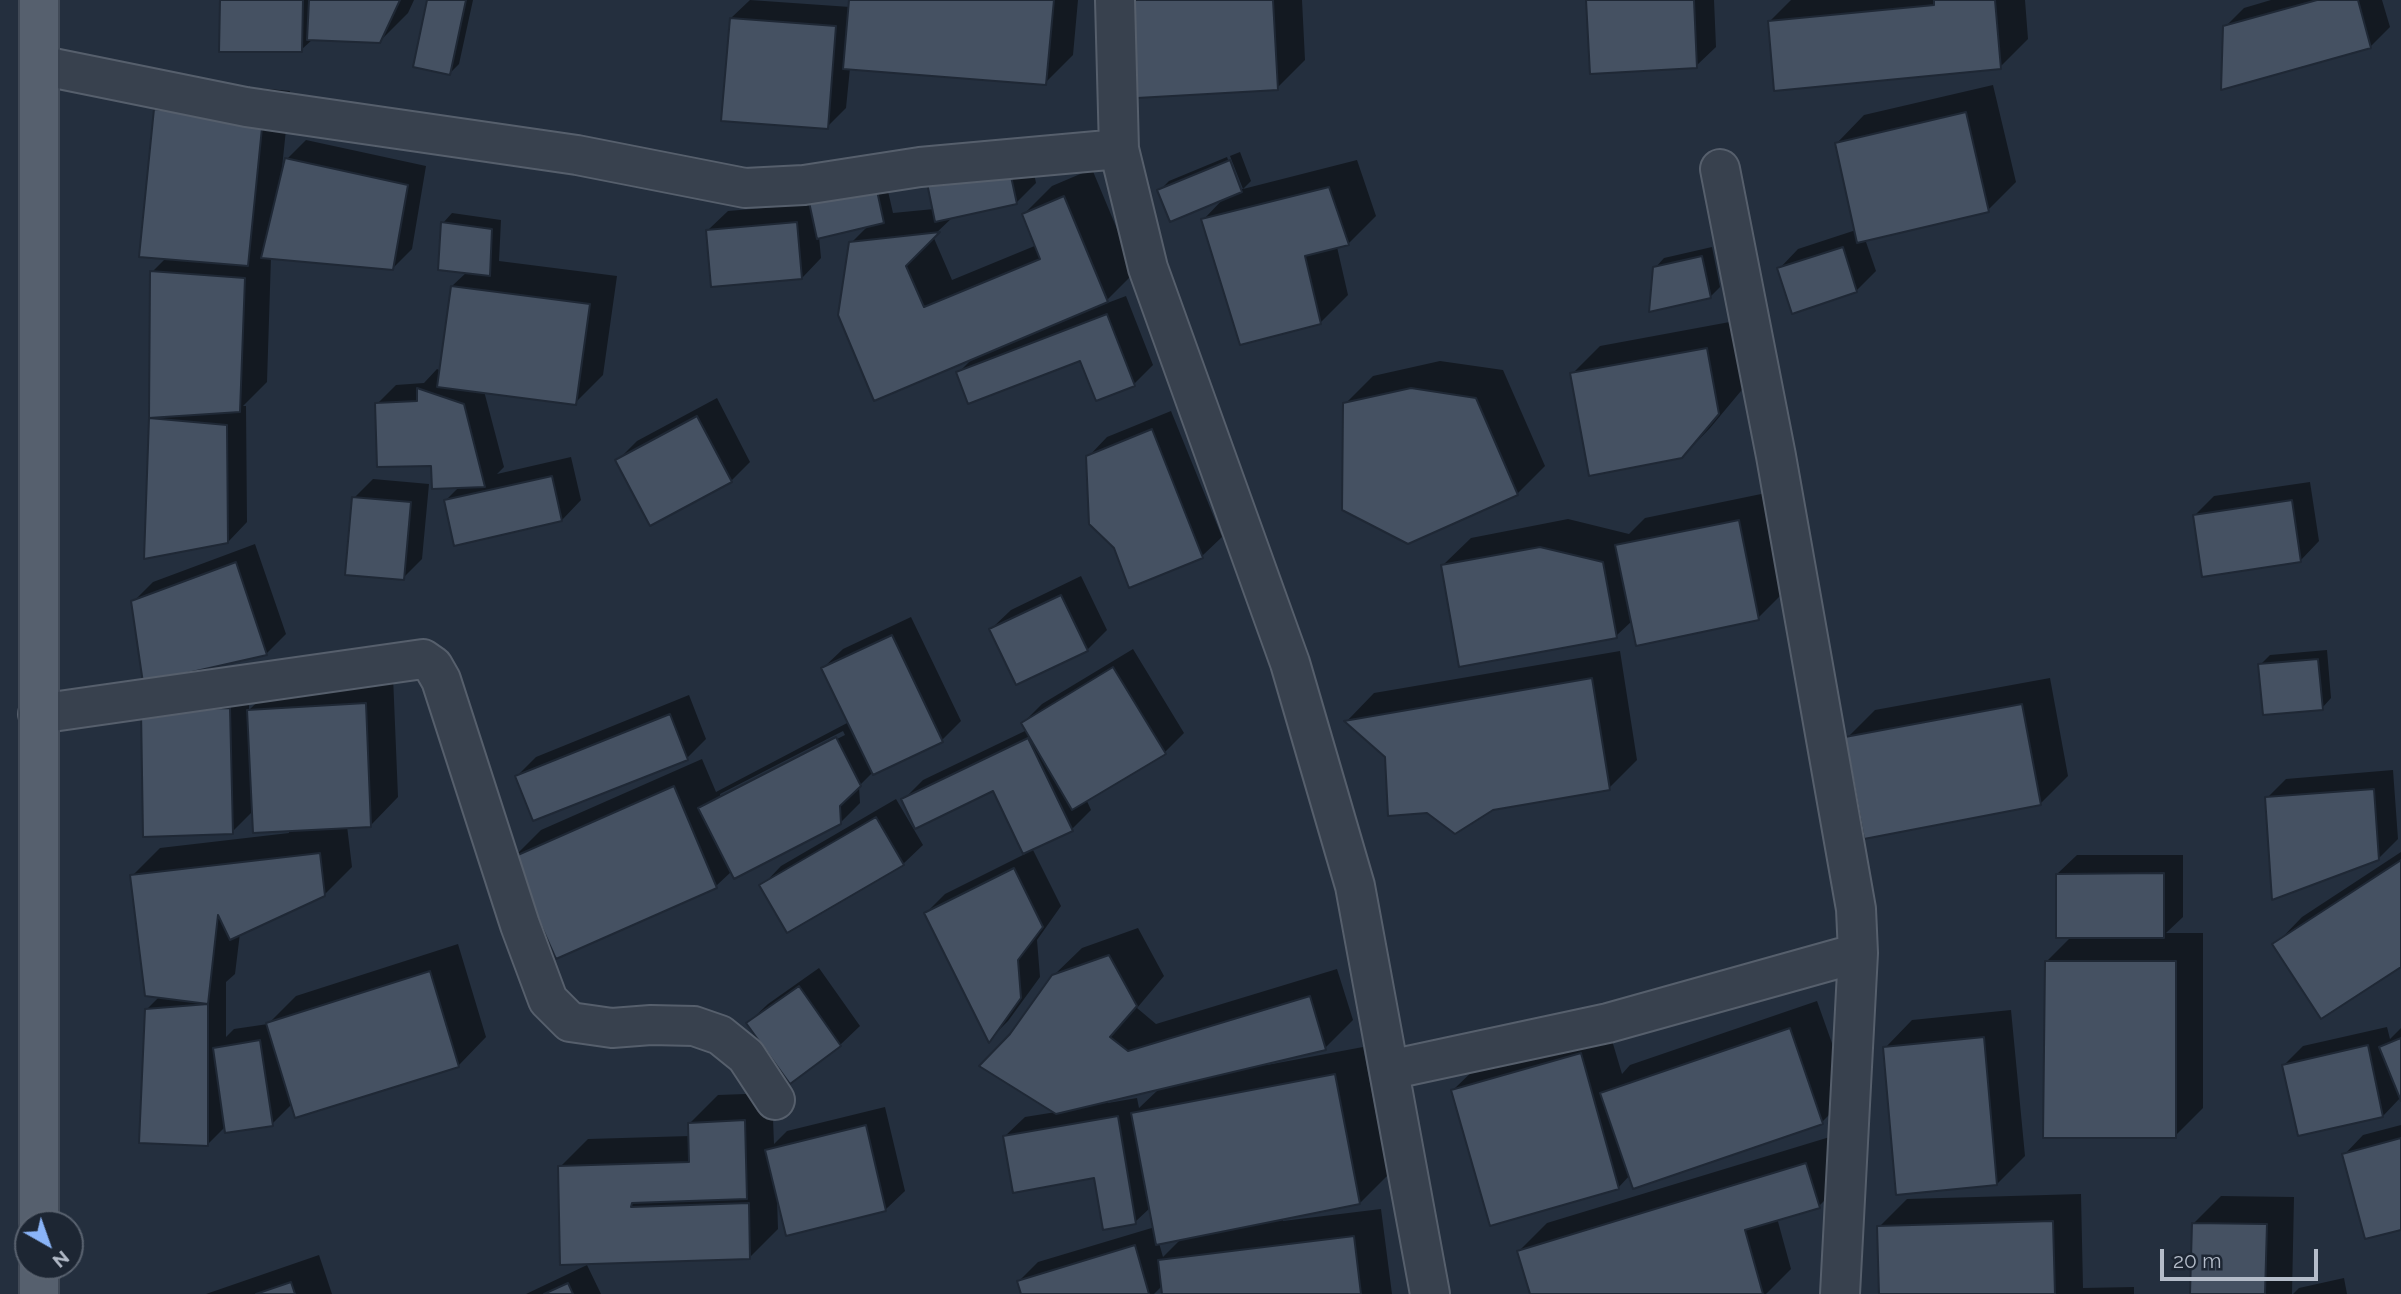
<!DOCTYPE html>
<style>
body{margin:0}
#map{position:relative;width:2401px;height:1294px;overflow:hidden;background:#242f3e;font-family:Raleway,sans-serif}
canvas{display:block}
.north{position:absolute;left:14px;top:1210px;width:70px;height:70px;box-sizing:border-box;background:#1d2633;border:2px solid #59626f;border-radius:50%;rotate:140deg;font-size:19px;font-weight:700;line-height:28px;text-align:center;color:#b4bcc9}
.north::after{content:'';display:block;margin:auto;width:24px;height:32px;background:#8ab4f8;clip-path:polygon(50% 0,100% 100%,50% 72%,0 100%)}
.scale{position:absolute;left:2160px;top:1249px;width:158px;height:32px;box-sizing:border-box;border:4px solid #b4bcc9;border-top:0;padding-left:9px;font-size:21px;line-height:24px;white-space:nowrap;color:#b4bcc9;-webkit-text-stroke:5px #1d2633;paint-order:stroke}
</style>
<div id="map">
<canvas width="2401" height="1294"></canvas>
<div class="north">N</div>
<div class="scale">20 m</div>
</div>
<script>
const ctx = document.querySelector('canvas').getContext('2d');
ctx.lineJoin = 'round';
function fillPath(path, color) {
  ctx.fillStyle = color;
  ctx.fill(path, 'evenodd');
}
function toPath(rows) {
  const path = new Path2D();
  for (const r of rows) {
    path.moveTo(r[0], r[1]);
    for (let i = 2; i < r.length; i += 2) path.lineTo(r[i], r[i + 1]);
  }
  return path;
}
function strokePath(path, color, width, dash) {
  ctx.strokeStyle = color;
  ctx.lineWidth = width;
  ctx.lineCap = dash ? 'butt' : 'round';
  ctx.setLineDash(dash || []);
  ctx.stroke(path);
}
const shadow = toPath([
 [222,0,414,0,408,13,380,41,313,39,301,50],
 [429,0,473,0,459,64,450,73],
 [750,0,850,7,851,0,1078,0,1073,55,1045,83,850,68,846,108,827,127,731,18],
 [1133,0,1302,0,1305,60,1277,88],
 [1588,0,1714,0,1716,47,1696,66],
 [1791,0,2025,0,2028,39,2000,67,1769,22],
 [2271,0,2382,0,2390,27,2370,47,2225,27,2244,8],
 [184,81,290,91,282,168,284,169,287,159,306,140,426,166,412,249,393,268,271,257,267,382,243,406,246,406,247,522,228,542,146,557,152,272,167,257,156,109],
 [1993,85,2016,182,1988,210,1865,239,1876,271,1856,291,1779,269,1798,249,1856,230,1837,143,1864,115],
 [1029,148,1036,183,1016,203,954,216,933,236,952,280,1037,245,1024,214,1052,186,1092,169,1135,272,1102,305,1126,296,1153,365,1134,384,1081,358,958,373,975,356,851,243,869,225,819,237,821,258,802,278,708,230,728,211,811,204,885,178,893,213,934,209],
 [1240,152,1251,181,1243,189,1357,160,1376,216,1348,244,1337,247,1348,295,1320,323,1203,220,1225,197,1159,191,1169,181,1227,157,1239,189,1243,189,1230,156],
 [452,213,501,220,499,261,617,276,603,375,575,403,484,391,504,467,497,474,571,457,581,500,562,520,446,500,460,486,433,464,377,404,396,385,424,383,437,369,441,371,452,286,467,272,443,223],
 [1712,247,1720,287,1710,297,1655,268,1664,258],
 [1735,321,1746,385,1710,428,1682,457,1572,374,1600,346],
 [1440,361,1503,370,1545,466,1517,494,1345,404,1373,376],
 [717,398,750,462,731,481,617,461,637,441],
 [1171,411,1222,537,1202,556,1115,547,1088,457,1107,437],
 [373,479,429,484,422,559,403,578,354,498],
 [2310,482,2319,541,2300,561,2195,515,2214,496],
 [1766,493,1786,590,1758,618,1633,620,1616,636,1443,565,1471,538,1568,519,1629,534,1645,518],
 [255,544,286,634,267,653,144,681,133,602,153,582],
 [1081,576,1107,630,1087,650,991,629,1011,610],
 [911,617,961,721,942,740,873,772,859,786,860,803,840,823,732,871,716,886,556,956,513,858,541,830,702,759,716,792,849,722,823,668,843,649],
 [843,731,845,735,720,798,720,794],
 [1133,649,1184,733,1164,753,1086,799,1091,810,1072,829,1032,848,1061,906,1037,940,1040,977,1008,1021,989,1040,926,913,945,894,1025,854,993,789,904,799,923,780,1027,730,1023,723,1042,704],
 [2327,650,2331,698,2322,708,2260,665,2270,655],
 [1620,651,1637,760,1609,788,1492,808,1387,757,1347,721,1374,693],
 [393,676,398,797,371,825,347,826,352,867,324,895,240,933,235,974,226,982,226,1037,234,1029,268,1024,296,996,458,944,486,1037,459,1065,296,1116,292,1104,272,1124,226,1126,207,1145,147,1009,160,996,132,876,160,848,289,833,289,830,253,811,232,832,143,711,249,690,249,710,277,683],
 [2050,678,2068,776,2040,804,1847,738,1875,710],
 [689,695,706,739,687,758,517,776,536,757],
 [2393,770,2398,839,2378,859,2267,798,2286,779],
 [896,799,923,845,903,864,762,886,781,866],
 [2401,852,2401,965,2275,945,2302,917],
 [2077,855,2183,855,2183,917,2166,933,2203,933,2203,1108,2175,1136,2047,961,2072,936,2057,874],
 [1138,928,1164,976,1137,1008,1156,1024,1337,969,1353,1020,1325,1048,1266,1062,1267,1065,1363,1047,1388,1175,1360,1203,1283,1218,1283,1221,1381,1209,1392,1294,1163,1294,1162,1286,1154,1294,1022,1294,1019,1281,1038,1262,1155,1227,1151,1207,1135,1222,1096,1176,1005,1136,1025,1117,1056,1112,1012,1035,1053,976,1082,948],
 [1160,1088,1139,1108,1137,1098,1108,1103,1107,1100],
 [1182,1238,1163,1257,1159,1243],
 [819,968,860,1026,840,1045,748,1023,768,1004],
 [1817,1001,1850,1094,1822,1122,1630,1175,1618,1188,1453,1090,1481,1063,1608,1027,1622,1074,1630,1065],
 [2011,1010,2025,1156,1997,1184,1885,1048,1912,1020],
 [2387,1027,2390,1039,2401,1028,2401,1097,2383,1116,2284,1065,2303,1046],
 [772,1093,774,1144,787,1131,885,1107,905,1191,885,1210,777,1198,778,1229,750,1257,562,1263,560,1167,588,1139,690,1136,690,1123,718,1095],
 [2401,1125,2401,1228,2344,1155,2363,1135],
 [1833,1136,1847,1178,1819,1206,1777,1218,1791,1269,1766,1294,1532,1294,1519,1251,1547,1223],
 [2081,1194,2083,1288,2134,1287,2134,1294,1881,1294,1879,1227,1907,1199],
 [2221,1196,2294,1197,2292,1294,2192,1294,2193,1224],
 [319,1255,332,1294,206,1294],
 [587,1265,601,1294,526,1294],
 [2344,1278,2347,1294,2293,1294,2299,1288]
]);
const building = toPath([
 [220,0,303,0,302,52,219,52,220,0],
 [309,0,400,0,380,43,307,40,309,0],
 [427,0,466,0,450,75,413,67,427,0],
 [849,0,1054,0,1046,85,843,69,849,0],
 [1132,0,1273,0,1278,90,1137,98,1132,0],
 [1586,0,1694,0,1697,68,1590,74,1586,0],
 [1934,0,1995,0,2001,69,1774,91,1768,21,1934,5,1934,0],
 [2317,0,2358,0,2371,48,2221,90,2223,26,2317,0],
 [730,18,836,26,828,129,721,121,730,18],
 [154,109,263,118,248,266,139,257,154,109],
 [1966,112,1989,212,1857,243,1835,143,1966,112],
 [285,158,408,185,393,270,261,258,285,158],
 [1230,160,1242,192,1170,222,1157,190,1230,160],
 [1009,167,1017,204,935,222,927,183,1009,167],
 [876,186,884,223,817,239,809,202,876,186],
 [1329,187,1349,245,1305,256,1321,324,1240,345,1201,219,1329,187],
 [1064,196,1108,302,874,401,838,315,849,242,940,232,906,266,924,307,1040,259,1022,214,1064,196],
 [441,222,492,229,490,276,438,270,441,222],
 [797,222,802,279,711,287,706,230,797,222],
 [1843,247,1857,292,1792,314,1777,268,1843,247],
 [1702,256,1711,298,1649,312,1653,267,1702,256],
 [150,271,245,278,240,412,149,418,150,271],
 [451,286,590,304,576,405,437,387,451,286],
 [1107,314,1135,386,1096,401,1080,361,968,404,956,372,1107,314],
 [1707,348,1719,414,1682,458,1589,476,1570,373,1707,348],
 [417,388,464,404,485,487,432,489,431,466,377,467,375,403,417,401,417,388],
 [1411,388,1476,398,1518,495,1408,544,1342,510,1343,403,1411,388],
 [697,416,732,482,650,526,615,460,697,416],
 [149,418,227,425,228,543,144,559,149,418],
 [1152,429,1203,558,1129,588,1114,548,1089,524,1086,456,1152,429],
 [552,476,562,521,454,546,444,500,552,476],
 [352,497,411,502,404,580,345,575,352,497],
 [2292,500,2301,562,2202,577,2193,515,2292,500],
 [1739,520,1759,620,1636,646,1615,545,1739,520],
 [1540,547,1603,562,1617,638,1459,667,1441,565,1540,547],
 [236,562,267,655,143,683,131,601,236,562],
 [1061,595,1088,651,1016,685,989,629,1061,595],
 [892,635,943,742,873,775,821,668,892,635],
 [2318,659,2323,710,2263,715,2258,664,2318,659],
 [1113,667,1166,754,1072,810,1021,723,1113,667],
 [1592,678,1610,790,1493,810,1455,834,1427,813,1388,816,1385,757,1344,721,1592,678],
 [366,703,371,827,253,833,247,710,366,703],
 [2022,704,2041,805,1864,839,1845,737,2022,704],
 [230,708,233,834,143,837,141,710,230,708],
 [670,714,688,760,533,821,515,776,670,714],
 [836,737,861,786,840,806,841,824,734,879,698,808,836,737],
 [1028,738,1073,831,1023,854,993,791,915,829,901,799,1028,738],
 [674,786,717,888,556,959,511,858,674,786],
 [2374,789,2379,860,2272,900,2265,797,2374,789],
 [876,817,904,865,787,933,759,885,876,817],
 [320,853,325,896,230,940,218,915,208,1004,145,996,130,875,320,853],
 [2401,860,2401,967,2321,1019,2272,944,2401,860],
 [1014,868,1043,927,1018,960,1021,998,989,1043,924,913,1014,868],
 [2164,873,2164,938,2056,938,2056,874,2164,873],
 [1109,955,1137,1006,1110,1037,1128,1051,1310,996,1326,1050,1056,1114,979,1066,1010,1034,1052,975,1109,955],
 [2045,961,2176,961,2176,1138,2043,1138,2045,961],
 [430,971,459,1067,295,1118,266,1023,430,971],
 [799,986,841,1046,790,1084,746,1023,799,986],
 [208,1004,208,1146,139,1143,145,1009,208,1004],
 [1790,1028,1823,1124,1633,1189,1600,1093,1790,1028],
 [1984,1037,1997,1185,1896,1195,1883,1047,1984,1037],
 [2401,1038,2401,1101,2379,1047,2401,1038],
 [260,1040,273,1126,225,1133,213,1048,260,1040],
 [2368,1045,2383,1117,2298,1136,2282,1065,2368,1045],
 [1581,1053,1619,1189,1490,1226,1451,1090,1581,1053],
 [1335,1074,1360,1204,1156,1245,1131,1113,1335,1074],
 [1118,1116,1136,1224,1103,1230,1094,1178,1013,1193,1003,1136,1118,1116],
 [745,1120,747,1199,632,1203,631,1207,749,1203,750,1259,560,1265,558,1166,689,1162,688,1123,745,1120],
 [866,1125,886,1211,786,1236,765,1150,866,1125],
 [2401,1138,2401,1230,2365,1239,2342,1154,2401,1138],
 [1806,1163,1820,1208,1745,1230,1763,1294,1530,1294,1517,1251,1806,1163],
 [2053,1221,2055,1294,1879,1294,1877,1226,2053,1221],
 [2192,1223,2267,1224,2265,1294,2190,1294,2192,1223],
 [1354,1236,1361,1294,1162,1294,1158,1260,1354,1236],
 [1135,1245,1149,1294,1021,1294,1017,1281,1135,1245],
 [291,1282,295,1294,256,1294,291,1282],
 [568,1283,573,1294,544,1294,568,1283]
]);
const minor = toPath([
 [1115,0,1119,149,1148,268,1290,663,1355,886,1430,1294],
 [39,65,246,107,577,155,745,188,804,185,920,167,1119,149],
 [1720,169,1776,456,1856,909,1858,953,1840,1294],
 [38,714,423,659,433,666,441,680,520,925,548,1000,570,1022,612,1028,651,1025,694,1026,720,1035,746,1056,775,1100],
 [1389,1070,1608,1023,1858,953]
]);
const primary = toPath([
 [39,1224,39,0],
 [39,1266,39,1294]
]);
fillPath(shadow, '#0007');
fillPath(building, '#455162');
strokePath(building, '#1f2835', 2);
strokePath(minor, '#565f6c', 42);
strokePath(primary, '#414a57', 42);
strokePath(minor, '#38414e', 38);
strokePath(primary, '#56606e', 38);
</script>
